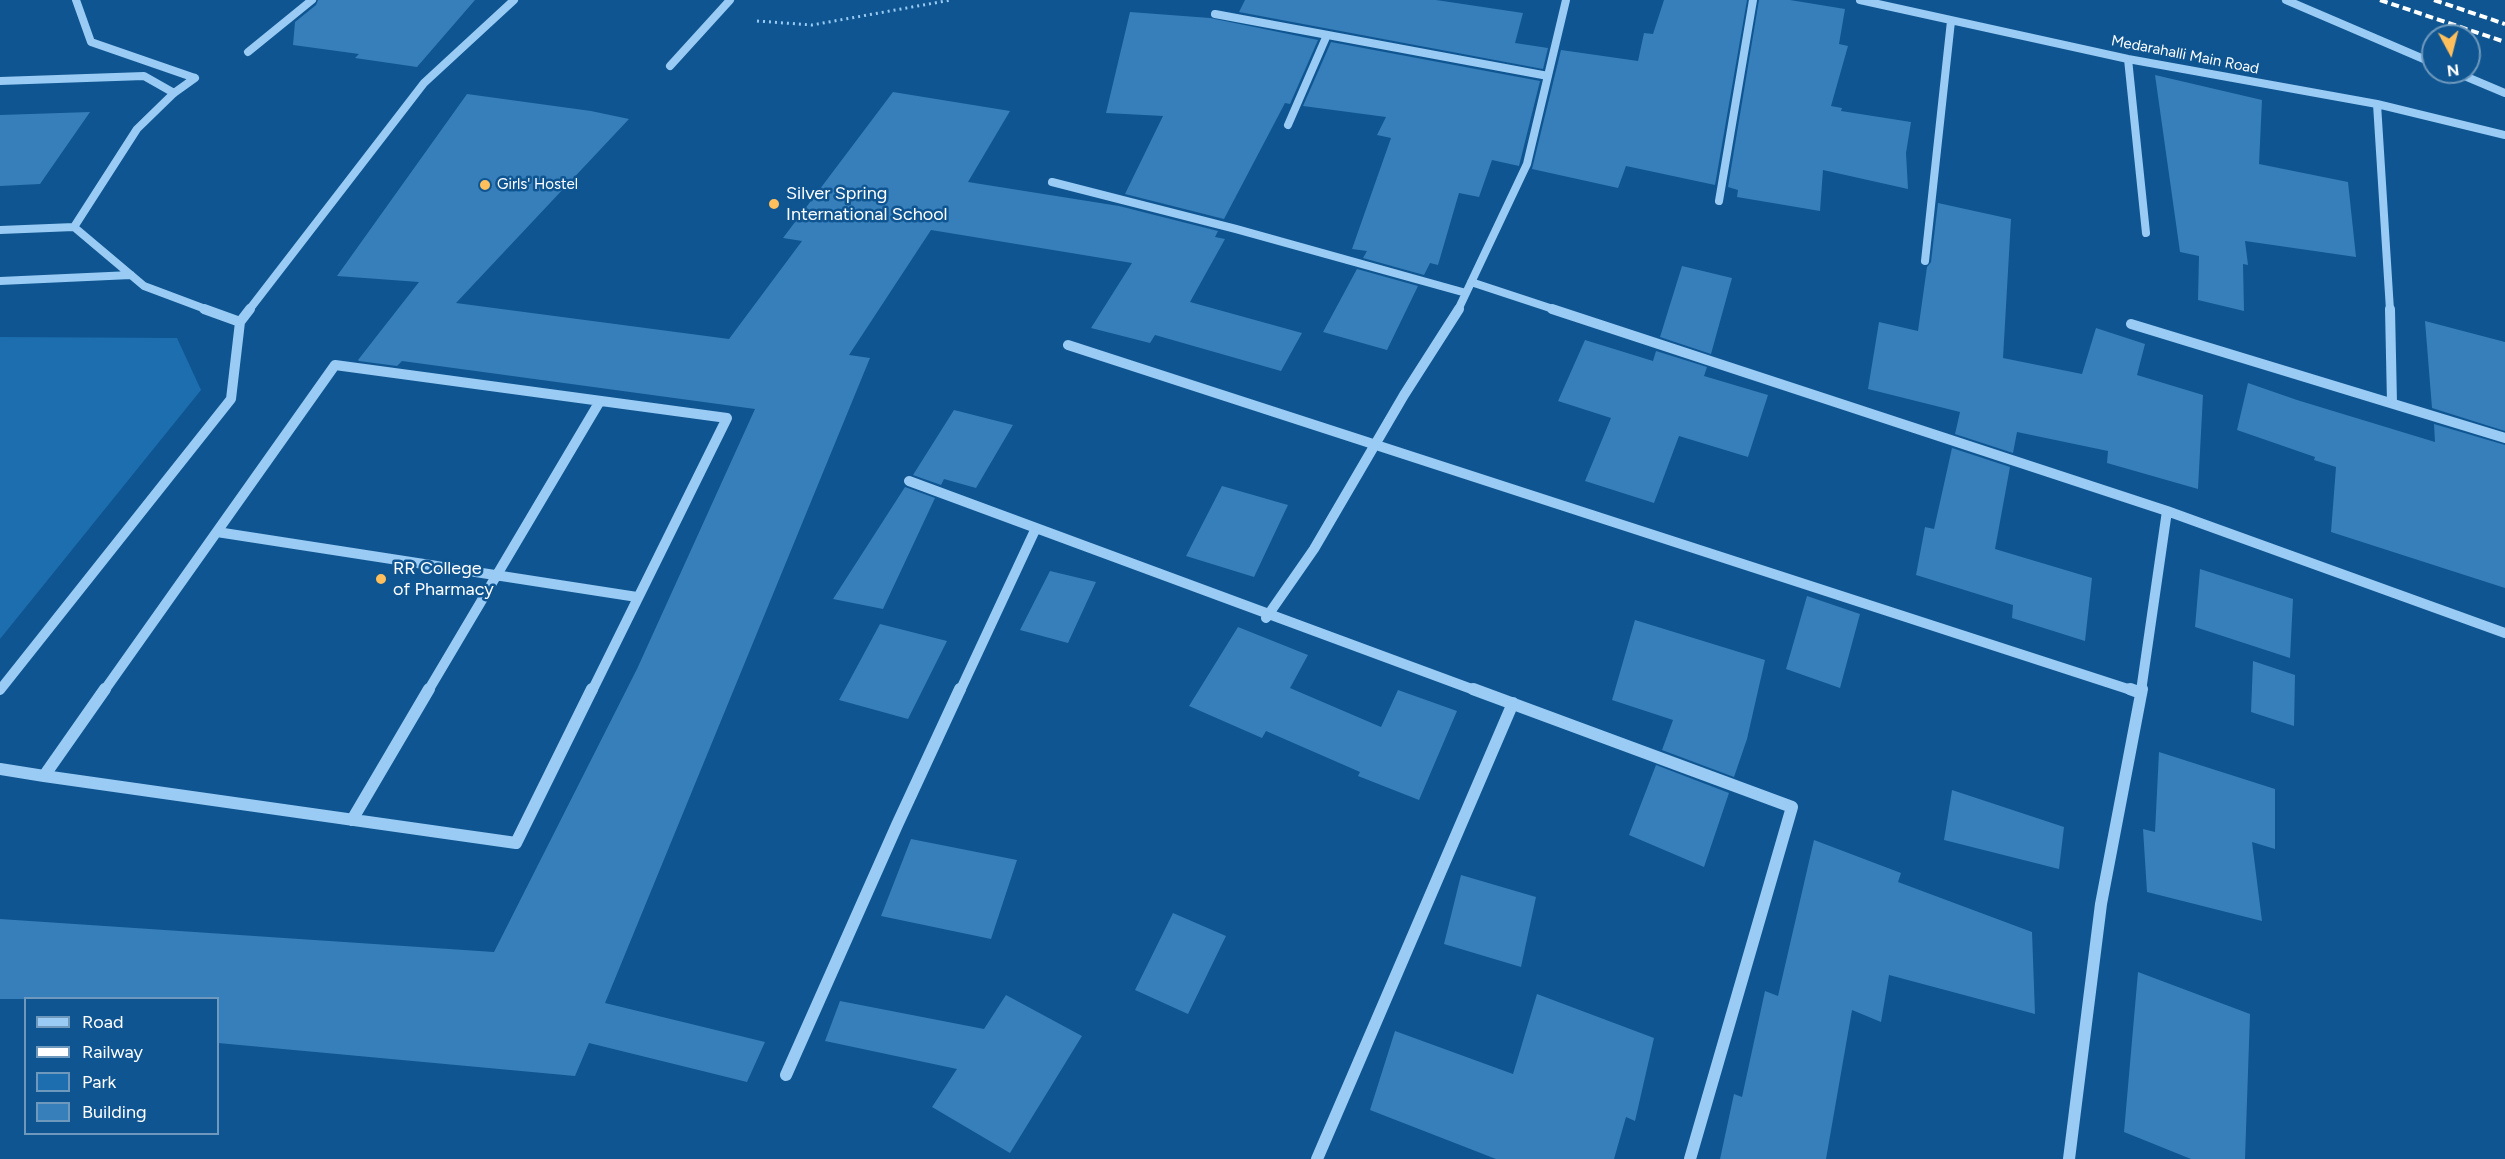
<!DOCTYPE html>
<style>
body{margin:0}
#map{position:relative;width:2505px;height:1159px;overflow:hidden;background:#0e5591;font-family:Figtree,sans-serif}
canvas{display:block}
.legend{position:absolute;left:24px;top:997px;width:195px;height:138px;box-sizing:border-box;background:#0e5591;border:2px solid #6e99bd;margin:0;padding:8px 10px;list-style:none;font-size:18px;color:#fff}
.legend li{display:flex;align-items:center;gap:12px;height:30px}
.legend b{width:30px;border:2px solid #6e99bd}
.north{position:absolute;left:2421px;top:24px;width:60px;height:60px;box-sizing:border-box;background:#0e5591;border:2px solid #6e99bd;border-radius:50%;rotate:173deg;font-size:16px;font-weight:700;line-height:24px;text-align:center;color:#fff}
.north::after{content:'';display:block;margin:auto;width:21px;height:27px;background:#ffbf5c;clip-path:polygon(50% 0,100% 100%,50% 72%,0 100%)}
</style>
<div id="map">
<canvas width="2505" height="1159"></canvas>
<ul class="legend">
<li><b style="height:8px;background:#99cbf4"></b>Road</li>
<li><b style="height:8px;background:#fff"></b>Railway</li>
<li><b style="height:16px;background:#1d6eaf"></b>Park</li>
<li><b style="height:16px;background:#377fba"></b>Building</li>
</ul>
<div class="north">N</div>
</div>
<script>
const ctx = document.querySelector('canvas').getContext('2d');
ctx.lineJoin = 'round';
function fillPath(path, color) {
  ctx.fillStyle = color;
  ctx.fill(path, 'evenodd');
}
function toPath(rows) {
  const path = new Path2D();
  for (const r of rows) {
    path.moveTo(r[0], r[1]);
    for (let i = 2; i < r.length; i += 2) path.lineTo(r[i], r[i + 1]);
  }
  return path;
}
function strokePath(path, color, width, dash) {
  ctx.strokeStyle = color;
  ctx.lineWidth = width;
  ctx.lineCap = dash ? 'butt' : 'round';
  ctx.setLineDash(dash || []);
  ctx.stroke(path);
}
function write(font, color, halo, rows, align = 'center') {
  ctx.font = font + ' Figtree,sans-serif';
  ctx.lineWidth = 5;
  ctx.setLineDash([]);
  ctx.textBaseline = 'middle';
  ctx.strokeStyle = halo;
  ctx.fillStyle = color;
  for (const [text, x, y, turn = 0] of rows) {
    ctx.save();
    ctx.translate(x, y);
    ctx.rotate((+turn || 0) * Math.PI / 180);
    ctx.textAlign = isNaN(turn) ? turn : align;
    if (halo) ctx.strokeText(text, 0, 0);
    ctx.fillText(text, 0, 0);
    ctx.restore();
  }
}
const green = toPath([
 [0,337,177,338,201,390,0,639]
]);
const building = toPath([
 [318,0,475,0,417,67,355,58,359,54,293,45,295,22,316,5],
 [1245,0,1436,0,1523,13,1515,43,1548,48,1543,69,1239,12],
 [1664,0,1747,0,1715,185,1626,166,1618,188,1532,169,1561,50,1638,61,1644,33,1653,34],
 [1759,0,1790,0,1845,9,1839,44,1848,46,1831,106,1842,108,1841,111,1911,122,1906,153,1908,189,1823,170,1820,211,1737,197,1738,190,1728,187],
 [1130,12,1210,18,1318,40,1290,104,1285,103,1224,219,1125,194,1163,116,1106,113],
 [1331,42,1540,81,1519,166,1492,160,1479,197,1459,193,1438,265,1430,263,1424,275,1363,258,1367,251,1352,249,1391,138,1377,135,1386,117,1303,106],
 [2155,75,2262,100,2259,164,2348,182,2356,257,2245,241,2248,265,2243,264,2244,311,2198,300,2199,256,2180,252],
 [893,92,1010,111,968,182,1119,206,1218,231,1215,237,1225,239,1190,302,1302,333,1281,371,1155,335,1150,343,1091,328,1132,263,931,230,849,355,870,358,605,1003,765,1042,747,1082,589,1043,575,1076,218,1043,218,999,0,999,0,919,494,952,637,669,755,409,402,361,397,366,359,361,358,360,419,282,337,276,467,94,591,111,629,119,456,303,729,339,802,241,783,238],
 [90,112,40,184,0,186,0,115],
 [1938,203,2011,219,2003,358,2082,374,2096,328,2145,344,2137,375,2203,395,2198,489,2107,463,2108,451,2017,432,2013,453,1955,434,1960,412,1868,389,1879,322,1918,331,1927,267,1931,262],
 [1682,266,1732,278,1711,354,1660,337],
 [1357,269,1418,286,1387,350,1323,332],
 [2425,321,2505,342,2505,431,2432,408],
 [1585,340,1653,361,1656,351,1707,367,1704,376,1768,395,1748,457,1679,436,1654,503,1585,481,1611,418,1558,401],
 [2248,383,2297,400,2435,442,2434,424,2505,445,2505,588,2331,532,2336,467,2314,460,2315,457,2237,430],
 [954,410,1013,425,976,488,944,479,941,485,913,475],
 [1952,448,2010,467,1995,549,2092,578,2085,641,2012,618,2013,605,1916,575,1925,527,1934,529],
 [1222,486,1288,505,1254,577,1186,556],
 [905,487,935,498,883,609,833,599],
 [2200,569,2293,599,2290,658,2195,627],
 [1050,571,1096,582,1068,643,1020,630],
 [1807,596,1860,614,1840,688,1786,669],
 [1635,620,1765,660,1747,739,1734,777,1662,750,1673,720,1612,700],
 [880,624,947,641,908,719,839,700],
 [1238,627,1308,655,1290,688,1381,727,1398,690,1457,711,1419,800,1358,776,1360,772,1266,731,1262,738,1189,706],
 [2253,661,2295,675,2294,726,2251,712],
 [2159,752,2275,789,2275,849,2252,842,2262,921,2147,892,2143,829,2155,832],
 [1656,765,1729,793,1704,867,1629,835],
 [1952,790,2064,827,2059,869,1944,840],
 [911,839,1017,860,991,939,881,916],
 [1814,840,1901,873,1898,882,2032,932,2035,1014,1889,975,1881,1022,1852,1010,1826,1159,1720,1159,1734,1094,1742,1097,1765,991,1778,996],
 [1461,875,1536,897,1521,967,1444,944],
 [1173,913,1226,936,1188,1014,1135,990],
 [2138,972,2250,1014,2245,1159,2191,1159,2124,1132],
 [1537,994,1654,1038,1635,1121,1626,1117,1614,1159,1496,1159,1370,1110,1395,1031,1513,1074],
 [1006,995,1082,1036,1010,1153,932,1107,957,1069,825,1041,840,1001,984,1029]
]);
const path = toPath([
 [757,21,812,25,951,0]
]);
const minorFar2 = toPath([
 [76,0,91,42,195,78],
 [1860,0,2128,59,2377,104,2505,135],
 [2286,0,2433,63],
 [1215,14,1548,76],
 [248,52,312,0],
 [2128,59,2146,233],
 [670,66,730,0],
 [2455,72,2505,93],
 [0,81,144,76,174,93],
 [2377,104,2390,310],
 [1288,125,1327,35],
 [1052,182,1236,229,1466,293],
 [1719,201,1753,0],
 [74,227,137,129,174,93,195,78],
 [0,230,74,227,144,286,208,310],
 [1925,261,1951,21],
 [0,281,131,275],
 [1471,282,1556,310],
 [249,310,424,83,514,0],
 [1458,310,1527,164,1566,0]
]);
const minorFar1 = toPath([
 [1552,309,2167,511],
 [2390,309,2392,403],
 [240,322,250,309],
 [2131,324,2505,438],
 [1068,345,2134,691],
 [909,481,1477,691],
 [217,532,637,597],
 [1266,618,1314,549,1404,395,1459,309],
 [0,690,231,399,240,322,204,309],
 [104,691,335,365,727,418,592,691],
 [428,691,600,401],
 [960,691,1036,528],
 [2141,691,2167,511,2505,633]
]);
const minor = toPath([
 [1473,689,1792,807,1690,1159],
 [2130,689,2141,693],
 [0,769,44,776],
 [44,776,516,843,592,689],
 [44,776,105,689],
 [352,820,429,689],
 [786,1075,897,825,960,689],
 [1317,1159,1513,703],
 [2069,1159,2101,904,2142,689]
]);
const rail = toPath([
 [2380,0,2505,42],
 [2434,0,2505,24]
]);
const markers = [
 [485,185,6,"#ffbf5c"],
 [774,204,6,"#ffbf5c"],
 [381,579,6,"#ffbf5c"]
];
const farStreetnames = [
 ["Medarahalli Main Road",2185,55,11]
];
const farPoinames = [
 ["Girls' Hostel",497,185]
];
const poiNames = [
 ["Silver Spring",786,194],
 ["International School",786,215],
 ["RR College",393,569],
 ["of Pharmacy",393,590]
];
fillPath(green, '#1d6eaf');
fillPath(building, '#377fba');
strokePath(path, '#99cbf4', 3, [2, 4]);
strokePath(minorFar2, '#99cbf4', 8);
strokePath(minorFar1, '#99cbf4', 10);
strokePath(minor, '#99cbf4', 12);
strokePath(rail, '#fff', 4, [8, 4]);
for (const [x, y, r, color] of markers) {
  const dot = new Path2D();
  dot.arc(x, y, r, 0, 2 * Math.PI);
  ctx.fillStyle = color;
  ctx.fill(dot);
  strokePath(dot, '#0e5591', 2);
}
write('15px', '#fff', '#0e5591', farStreetnames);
write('15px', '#fff', '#0e5591', farPoinames, 'left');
write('18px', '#fff', '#0e5591', poiNames, 'left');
</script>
